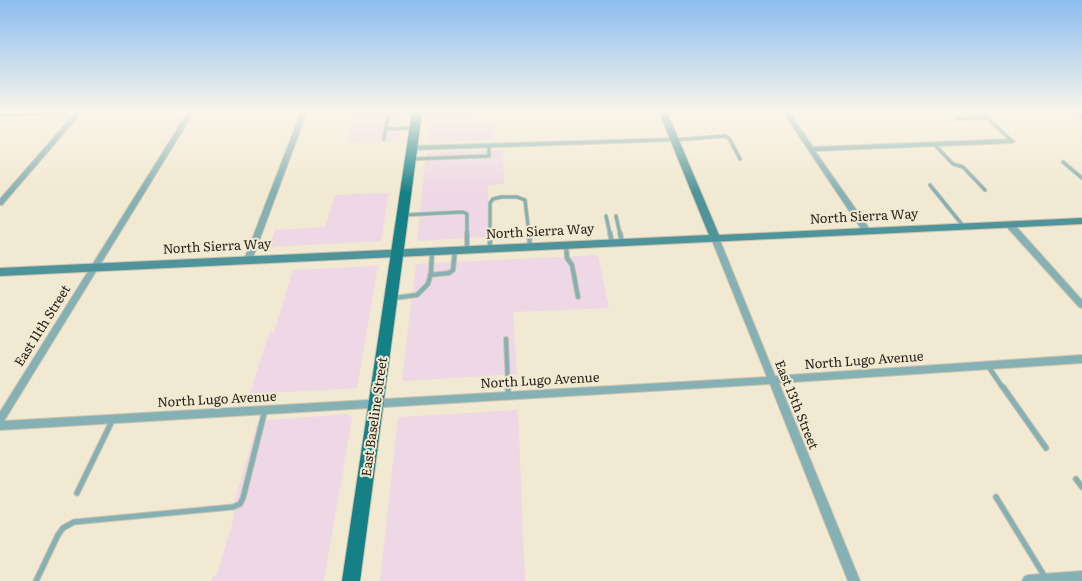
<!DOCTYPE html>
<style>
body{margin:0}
canvas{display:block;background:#f1e9d1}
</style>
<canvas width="1082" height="581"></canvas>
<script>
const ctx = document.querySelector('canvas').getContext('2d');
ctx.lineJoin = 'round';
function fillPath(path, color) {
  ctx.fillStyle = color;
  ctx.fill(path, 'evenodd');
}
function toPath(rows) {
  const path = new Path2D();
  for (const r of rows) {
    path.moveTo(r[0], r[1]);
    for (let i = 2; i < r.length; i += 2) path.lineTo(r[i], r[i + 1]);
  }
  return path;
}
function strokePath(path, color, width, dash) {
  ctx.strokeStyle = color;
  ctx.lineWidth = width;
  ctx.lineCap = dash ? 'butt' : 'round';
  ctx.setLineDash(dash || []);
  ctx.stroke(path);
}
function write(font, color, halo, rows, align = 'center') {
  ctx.font = font + ' Literata,serif';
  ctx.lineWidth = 4;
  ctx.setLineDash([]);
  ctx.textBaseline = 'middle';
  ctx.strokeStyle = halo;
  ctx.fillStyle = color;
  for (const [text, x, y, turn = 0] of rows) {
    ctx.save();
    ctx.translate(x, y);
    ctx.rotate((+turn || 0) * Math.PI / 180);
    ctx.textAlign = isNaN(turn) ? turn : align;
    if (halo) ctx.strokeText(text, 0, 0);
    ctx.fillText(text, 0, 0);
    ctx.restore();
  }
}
const commercial = toPath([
 [355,112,404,112,398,141,347,142],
 [431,112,474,112,474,122,493,121,493,140,428,142],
 [503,149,504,184,488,185,488,237,417,241,426,153],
 [389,193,381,241,268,247,275,230,325,227,335,195],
 [598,255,609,308,513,312,517,374,405,381,402,379,416,264],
 [378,266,357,388,250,394,269,333,274,332,293,270],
 [518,410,525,581,380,581,398,417],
 [348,414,352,418,324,581,211,581,213,576,217,575,233,521,234,503,258,421]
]);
const laneFar2 = toPath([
 [956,119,987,118,1012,141],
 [386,129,415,128],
 [384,139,389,112],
 [674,140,725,136,729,138,740,159],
 [934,144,953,164,963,167,985,190],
 [411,159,489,156,489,146],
 [1063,162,1082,178],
 [930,185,964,227],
 [404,215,463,212,467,214,467,234],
 [606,216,610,234],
 [616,216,620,234],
 [490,234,490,203,493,199,501,197,517,197,525,200,529,234]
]);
const laneFar1 = toPath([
 [467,233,467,249],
 [490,233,490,248],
 [529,233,530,246],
 [610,233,612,243],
 [620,233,622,242],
 [566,245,567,258,572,265,578,297],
 [430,275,449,273,453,270,455,250],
 [394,298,417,295,428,284,431,273,432,251],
 [506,339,508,388],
 [988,366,1003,388]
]);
const lane = toPath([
 [508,387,508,396],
 [1003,387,1046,448],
 [1076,479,1082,487],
 [77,493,113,419],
 [996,497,1045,577],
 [36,581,58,535,63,528,74,522,233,507,240,504,243,498,265,410]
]);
const street = toPath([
 [76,112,82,112,2,205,0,205,0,199,76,112],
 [188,112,194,112,4,421,767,377,711,238,715,236,719,238,775,376,1082,355,1082,363,779,383,860,581,848,581,770,384,0,430,0,412,188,112],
 [301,112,307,112,252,260,251,262,245,262,244,260,301,112],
 [783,112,789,112,813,147,1012,139,1015,141,1012,143,815,151,871,231,867,233,864,233,783,112],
 [1073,112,1080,112,1082,114,1082,119,1073,112],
 [674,138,677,140,676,141,412,150,409,148,412,146,674,138],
 [1006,222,1012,222,1082,300,1082,308,1079,307,1006,226,1005,224,1006,222],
 [1082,571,1082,581,1022,581,1024,577,1028,575,1082,571]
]);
const secondary = toPath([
 [0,112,68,112,64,114,0,116,0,112],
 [659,112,667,112,719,235,1082,218,1082,224,0,276,0,268,709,235,659,112]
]);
const primary = toPath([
 [412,112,422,112,360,581,342,581,412,112]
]);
const streetNames = [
 ["North Sierra Way",864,217,-3],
 ["North Sierra Way",540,232,-3],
 ["North Sierra Way",217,247,-3],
 ["East 11th Street",43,326,-58],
 ["North Lugo Avenue",864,361,-4],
 ["North Lugo Avenue",540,381,-3],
 ["North Lugo Avenue",217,400,-3],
 ["East 13th Street",796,405,68],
 ["East Baseline Street",375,417,-82]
];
fillPath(commercial, '#eed8e5');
strokePath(laneFar2, '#ccc5b0', 4.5);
strokePath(laneFar1, '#ccc5b0', 6);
strokePath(lane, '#ccc5b0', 7);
strokePath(street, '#ccc5b0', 2);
strokePath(secondary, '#ccc5b0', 2);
strokePath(primary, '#ccc5b0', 2);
strokePath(laneFar2, '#85b1b4', 3);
strokePath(laneFar1, '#85b1b4', 4);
strokePath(lane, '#85b1b4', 5);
fillPath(street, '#85b1b4');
fillPath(secondary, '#4f949a');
fillPath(primary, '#168087');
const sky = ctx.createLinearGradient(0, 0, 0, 193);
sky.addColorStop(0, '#8cbdf0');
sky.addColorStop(0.58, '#f9f5ea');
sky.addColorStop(1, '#f9f5ea00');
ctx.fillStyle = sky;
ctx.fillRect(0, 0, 1082, 193);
write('13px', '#221f17', '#f1e9d1', streetNames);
</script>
